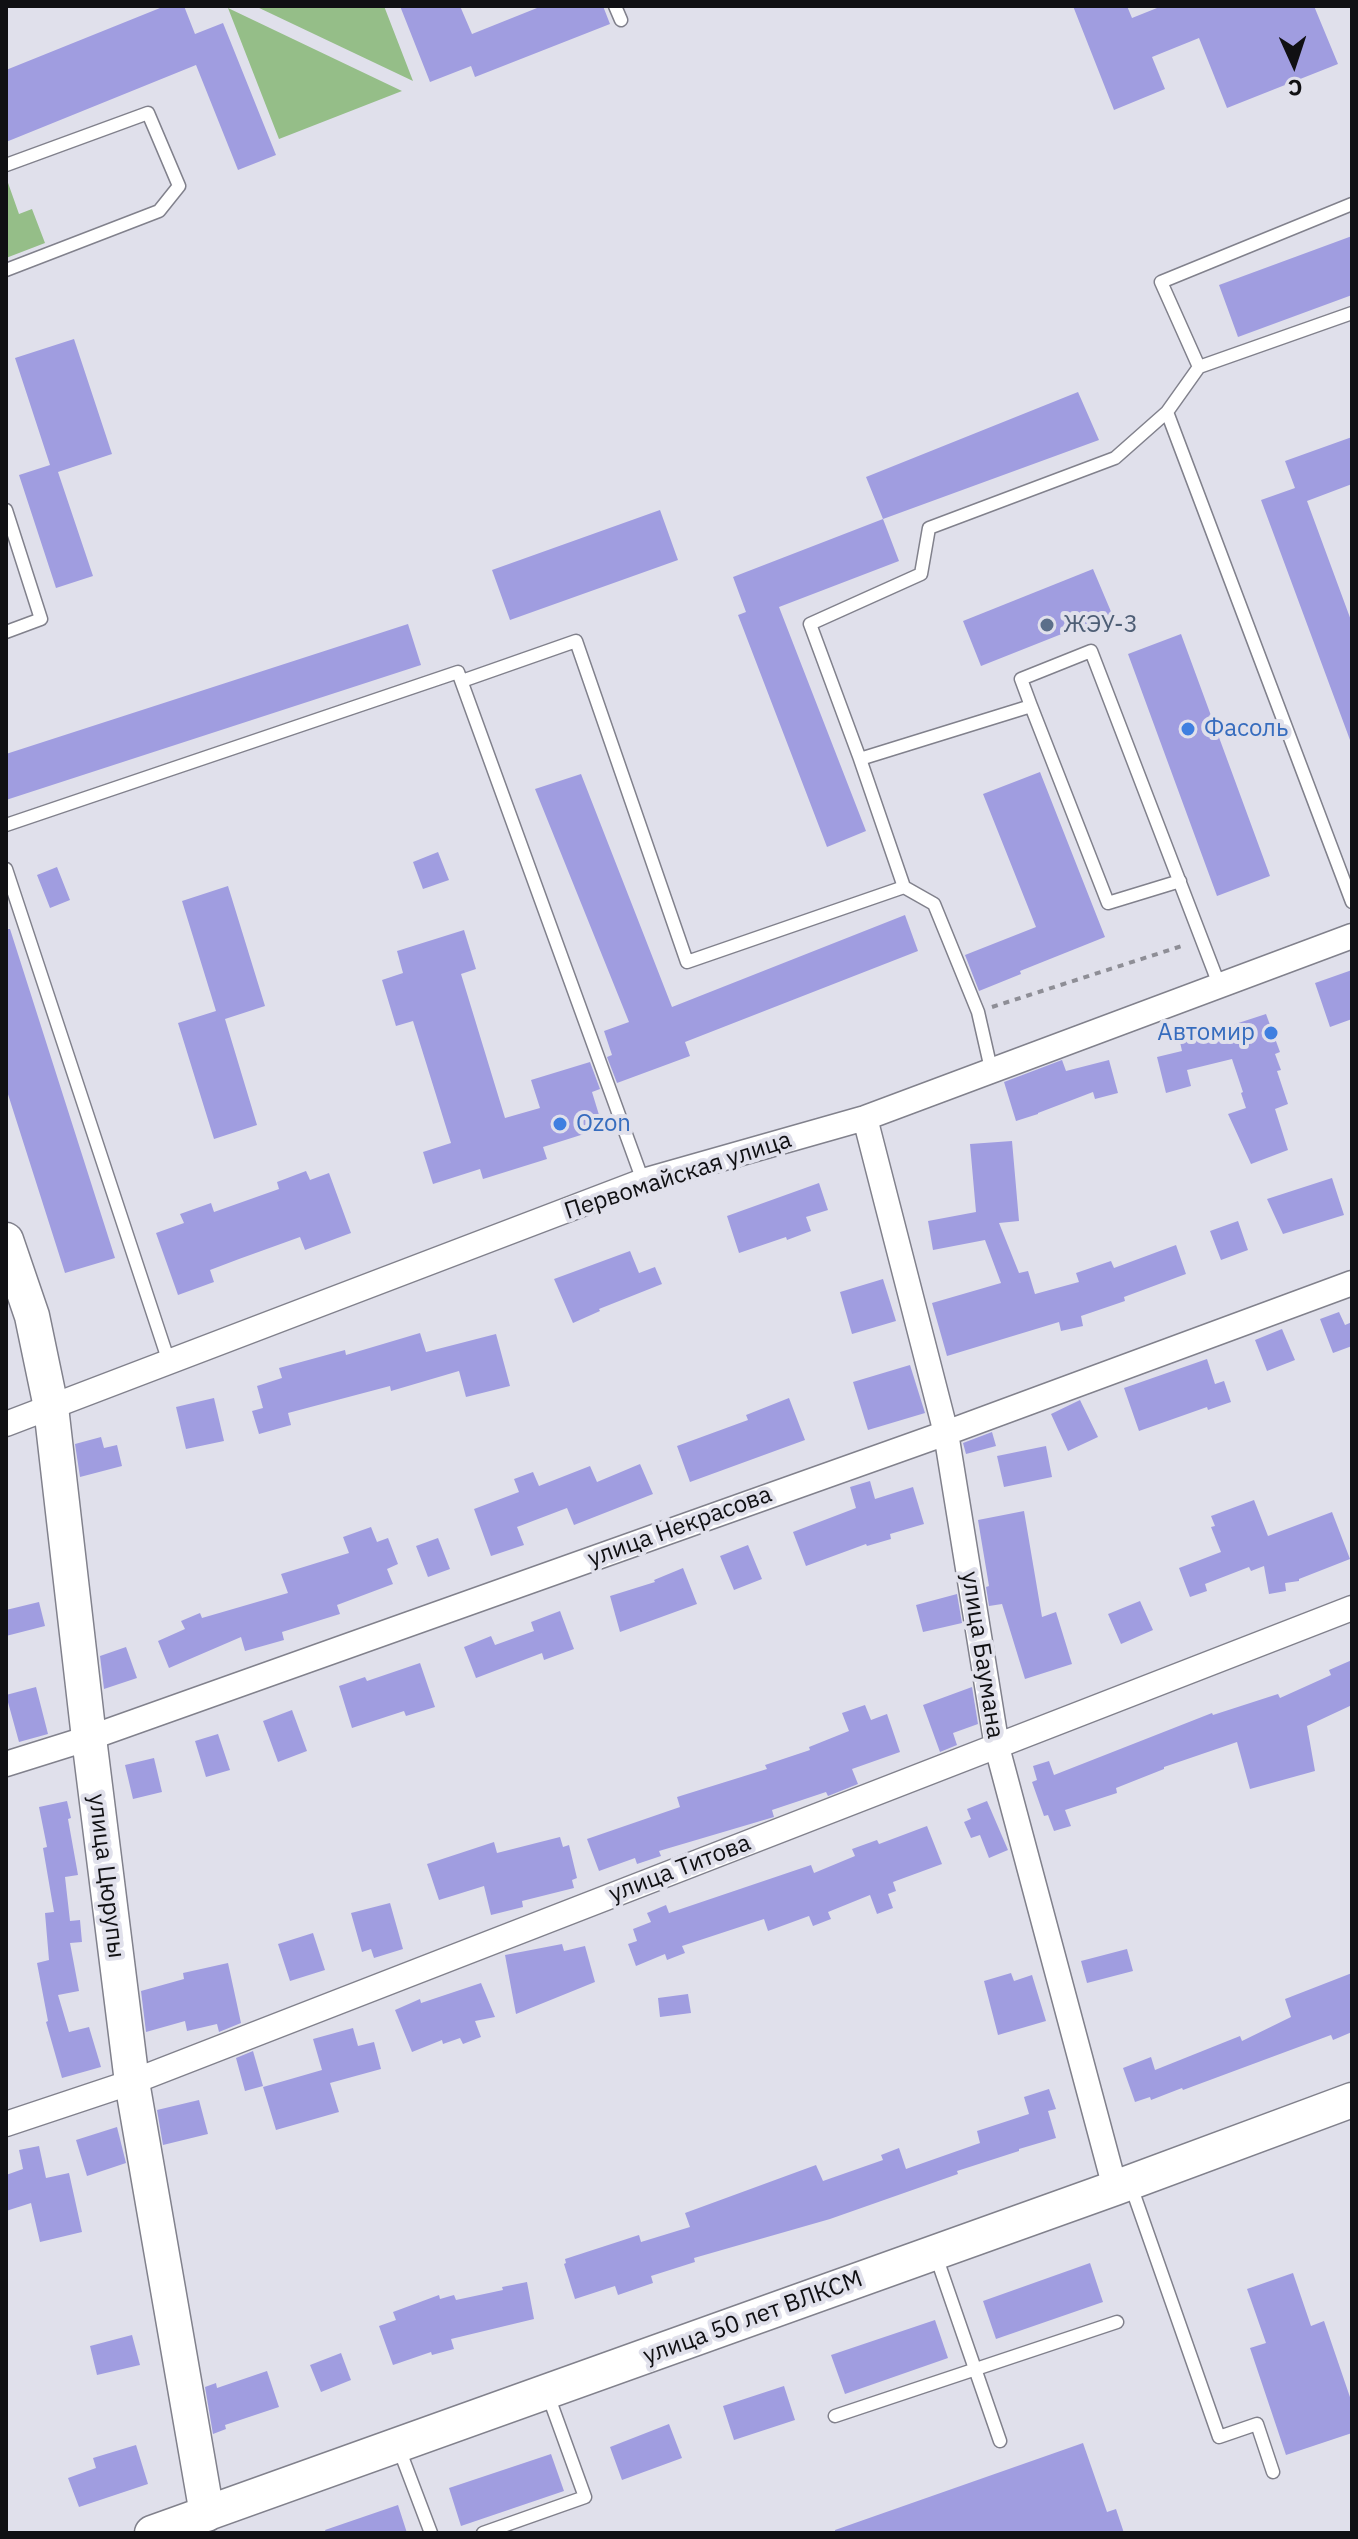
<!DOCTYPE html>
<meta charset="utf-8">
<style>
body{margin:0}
#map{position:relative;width:1358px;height:2539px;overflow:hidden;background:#e0e0eb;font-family:"IBM Plex Sans",sans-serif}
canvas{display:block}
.frame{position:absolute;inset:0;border:8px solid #101013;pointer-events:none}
.north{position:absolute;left:1254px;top:24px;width:80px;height:80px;-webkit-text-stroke:6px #e0e0eb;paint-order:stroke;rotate:177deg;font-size:22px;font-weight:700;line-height:32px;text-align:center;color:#101013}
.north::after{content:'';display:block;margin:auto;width:28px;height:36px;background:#101013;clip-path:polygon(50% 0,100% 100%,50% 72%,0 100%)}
</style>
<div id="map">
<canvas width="1358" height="2539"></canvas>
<div class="frame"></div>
<div class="north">С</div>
</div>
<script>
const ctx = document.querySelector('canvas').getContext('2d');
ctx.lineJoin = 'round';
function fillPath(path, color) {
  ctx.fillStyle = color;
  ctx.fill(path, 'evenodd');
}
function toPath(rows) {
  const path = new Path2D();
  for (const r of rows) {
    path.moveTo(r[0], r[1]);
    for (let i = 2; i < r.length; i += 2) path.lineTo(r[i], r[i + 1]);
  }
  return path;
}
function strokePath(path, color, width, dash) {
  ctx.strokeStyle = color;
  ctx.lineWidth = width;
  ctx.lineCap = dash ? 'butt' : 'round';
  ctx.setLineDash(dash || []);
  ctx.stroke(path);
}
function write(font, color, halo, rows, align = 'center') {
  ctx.font = font + ' "IBM Plex Sans",sans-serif';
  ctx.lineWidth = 8;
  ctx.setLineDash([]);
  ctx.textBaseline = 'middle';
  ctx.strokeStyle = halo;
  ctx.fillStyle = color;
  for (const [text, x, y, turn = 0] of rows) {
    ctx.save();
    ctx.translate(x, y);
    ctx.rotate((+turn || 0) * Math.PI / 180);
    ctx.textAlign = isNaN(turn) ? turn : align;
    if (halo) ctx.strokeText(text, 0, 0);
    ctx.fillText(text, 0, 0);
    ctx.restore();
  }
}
const green = toPath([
 [255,6,384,6,413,81],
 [228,8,402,91,279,139],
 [7,180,19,214,32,209,45,243,6,258]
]);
const building = toPath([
 [165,6,184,6,195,34,223,23,276,155,238,170,196,65,6,142,6,70],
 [400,6,460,6,472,34,542,6,603,6,610,24,475,77,471,66,430,82],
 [1073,6,1127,6,1132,18,1162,6,1314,6,1338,64,1227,108,1199,38,1152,57,1165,89,1114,110],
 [1352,236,1352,295,1238,337,1219,285],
 [74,339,112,454,58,472,93,576,56,588,19,475,50,465,15,358],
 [1078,392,1099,440,883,519,866,477],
 [1352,437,1352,484,1307,501,1352,623,1352,740,1350,740,1261,500,1295,488,1285,461],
 [660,510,678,560,510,620,492,570],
 [883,519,899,561,779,607,866,831,827,847,738,615,746,612,733,577],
 [1093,569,1112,614,981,666,963,621],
 [408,624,421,665,6,800,6,754],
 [1181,634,1270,876,1217,896,1128,654],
 [1040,772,1105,937,1020,971,1021,974,979,991,965,955,1036,927,983,794],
 [581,774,672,1007,905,915,918,951,685,1042,690,1056,617,1083,607,1057,612,1055,604,1031,629,1022,535,789],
 [438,852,449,880,423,889,413,862],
 [57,867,70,900,50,908,37,875],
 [228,886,265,1006,225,1019,257,1125,214,1139,178,1023,216,1011,182,901],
 [6,929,10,929,115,1258,65,1273,6,1088],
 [464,930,476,969,461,974,505,1118,540,1108,531,1080,590,1062,600,1089,592,1092,603,1128,543,1147,547,1159,483,1179,480,1169,433,1184,423,1152,451,1143,413,1021,396,1026,382,980,403,973,397,951],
 [1352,970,1352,1019,1330,1027,1315,983],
 [1266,1014,1280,1052,1275,1054,1281,1070,1277,1071,1288,1104,1275,1109,1288,1150,1251,1164,1228,1114,1246,1108,1241,1093,1243,1092,1232,1059,1187,1070,1191,1086,1166,1093,1157,1057,1182,1051,1180,1042],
 [1062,1060,1066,1071,1109,1060,1118,1093,1095,1099,1093,1092,1038,1113,1038,1114,1016,1121,1004,1082],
 [1012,1141,1019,1221,999,1223,1019,1273,1028,1271,1035,1294,1079,1282,1076,1273,1111,1261,1114,1268,1176,1245,1186,1274,1124,1297,1125,1301,1081,1316,1083,1326,1061,1331,1059,1322,947,1356,932,1303,1001,1283,985,1240,933,1250,928,1221,976,1212,970,1144],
 [306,1171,310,1180,329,1173,351,1233,305,1250,300,1237,239,1259,210,1270,214,1282,178,1295,156,1233,184,1223,180,1214,211,1203,214,1212,279,1189,277,1182],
 [1332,1178,1344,1215,1283,1234,1267,1199],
 [819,1183,828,1210,806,1217,811,1231,787,1240,786,1237,739,1253,727,1216],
 [1238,1221,1248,1250,1221,1260,1210,1231],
 [630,1251,639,1273,655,1267,662,1284,599,1309,600,1311,573,1323,554,1279],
 [883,1279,896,1321,852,1334,840,1292],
 [1339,1312,1345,1325,1352,1322,1352,1346,1333,1353,1320,1319],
 [1282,1329,1295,1360,1267,1371,1255,1340],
 [420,1333,426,1352,496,1334,510,1386,466,1397,459,1371,391,1391,390,1386,288,1413,291,1425,259,1434,252,1411,263,1408,257,1386,282,1378,279,1368,345,1350,346,1355],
 [1207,1359,1215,1384,1224,1381,1231,1402,1208,1410,1207,1407,1139,1431,1124,1388],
 [910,1365,925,1413,868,1430,853,1382],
 [214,1398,224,1441,186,1449,176,1407],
 [789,1398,805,1440,690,1482,677,1446,748,1420,746,1415],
 [1080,1400,1098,1437,1068,1451,1051,1414],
 [992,1432,996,1446,966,1454,963,1443],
 [101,1437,104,1448,117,1445,122,1466,80,1477,75,1444],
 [1046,1446,1052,1477,1004,1487,997,1456],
 [640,1464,653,1494,574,1525,567,1508,517,1527,524,1545,491,1556,474,1509,519,1492,514,1479,533,1472,539,1486,590,1466,597,1482],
 [870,1481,875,1499,913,1487,924,1524,890,1534,891,1539,867,1546,866,1544,806,1566,793,1532,856,1508,850,1487],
 [1254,1500,1268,1536,1332,1512,1350,1559,1299,1579,1299,1581,1285,1583,1286,1591,1269,1594,1264,1566,1251,1571,1249,1567,1205,1584,1207,1591,1190,1597,1179,1568,1221,1552,1211,1527,1215,1526,1211,1516],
 [1024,1511,1042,1617,1056,1612,1072,1664,1025,1679,1002,1604,989,1606,986,1587,989,1586,978,1520],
 [371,1527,377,1542,388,1538,398,1564,387,1569,393,1584,337,1605,340,1614,282,1632,284,1640,245,1651,241,1637,169,1668,158,1641,185,1629,181,1621,200,1613,202,1618,288,1593,281,1574,349,1553,343,1537],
 [438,1538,450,1569,428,1577,416,1546],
 [748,1545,762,1579,734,1590,720,1556],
 [683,1568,697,1604,620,1632,610,1596,655,1582,654,1580],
 [957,1594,962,1623,923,1632,916,1605],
 [1140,1601,1153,1630,1121,1644,1108,1614],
 [39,1602,45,1626,6,1636,6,1610],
 [560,1611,574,1649,544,1660,542,1653,476,1678,464,1647,491,1636,495,1645,534,1631,531,1622],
 [126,1647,137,1678,104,1689,100,1656],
 [1352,1660,1352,1705,1307,1726,1315,1771,1250,1789,1237,1742,1164,1767,1164,1769,1116,1788,1117,1793,1065,1810,1071,1826,1054,1831,1048,1815,1044,1816,1032,1782,1037,1780,1033,1766,1049,1761,1054,1775,1212,1713,1213,1715,1278,1694,1280,1698,1331,1675,1329,1670],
 [420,1663,435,1707,406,1716,404,1711,352,1728,339,1686,365,1677,367,1681],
 [36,1687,48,1734,19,1742,6,1695],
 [972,1687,978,1724,953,1733,957,1745,940,1752,923,1705],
 [865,1705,871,1720,887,1714,900,1752,852,1769,858,1784,828,1796,826,1792,772,1810,774,1817,659,1851,661,1856,637,1864,635,1858,599,1871,587,1839,680,1807,677,1797,767,1769,765,1765,810,1750,809,1747,849,1731,842,1713],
 [292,1710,307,1751,278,1762,263,1721],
 [218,1734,230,1770,206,1777,195,1741],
 [154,1758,162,1792,133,1799,125,1765],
 [67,1801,71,1818,68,1819,78,1875,65,1877,70,1921,80,1920,82,1942,70,1943,79,1991,58,1995,69,2032,89,2027,101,2067,62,2078,46,2022,48,2021,37,1963,49,1960,45,1913,54,1912,43,1848,47,1847,39,1807],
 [987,1801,1008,1850,989,1858,980,1835,971,1838,964,1822,971,1819,967,1809],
 [927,1826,942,1864,893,1882,896,1891,888,1894,893,1908,877,1914,870,1895,828,1912,831,1919,813,1926,809,1916,768,1931,764,1919,682,1946,685,1953,667,1960,665,1954,636,1966,628,1944,637,1941,633,1929,651,1922,647,1913,666,1905,669,1913,811,1865,814,1873,855,1856,852,1849,877,1840,879,1844],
 [560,1837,563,1847,569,1845,577,1878,572,1880,574,1888,522,1901,523,1907,491,1915,484,1886,439,1900,427,1864,494,1842,497,1853],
 [390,1903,403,1949,374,1958,371,1949,362,1952,351,1913],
 [313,1933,325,1970,290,1981,278,1944],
 [562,1944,564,1951,585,1946,595,1982,516,2014,505,1955],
 [1127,1949,1133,1971,1087,1983,1081,1961],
 [228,1963,241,2023,219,2032,217,2024,187,2031,185,2021,146,2032,141,1991,184,1979,183,1973],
 [1011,1973,1014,1981,1032,1975,1046,2021,998,2035,984,1981],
 [1352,1973,1352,2032,1333,2040,1331,2035,1183,2090,1182,2088,1151,2100,1150,2097,1135,2102,1123,2068,1151,2057,1155,2070,1240,2036,1242,2041,1291,2017,1285,1999],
 [481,1983,495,2017,475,2021,481,2037,463,2044,460,2038,443,2044,442,2040,412,2052,395,2010,420,1999,421,2003],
 [688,1994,691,2013,660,2017,658,1998],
 [353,2028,358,2046,374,2042,381,2069,330,2083,339,2112,276,2130,263,2087,322,2070,313,2039],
 [253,2051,263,2086,245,2091,236,2058],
 [1049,2089,1056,2109,1048,2111,1056,2138,1019,2149,1019,2151,957,2171,958,2174,830,2219,694,2258,695,2262,651,2276,653,2283,618,2295,615,2286,575,2299,564,2264,566,2263,565,2259,639,2235,641,2242,690,2227,685,2213,816,2165,823,2181,883,2160,881,2155,899,2148,906,2169,980,2143,977,2131,1029,2114,1024,2097],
 [199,2100,208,2134,163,2145,157,2110],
 [117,2127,126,2163,87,2176,76,2140],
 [39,2146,46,2178,69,2173,82,2232,40,2242,31,2203,6,2211,6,2175,23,2169,19,2150],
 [1090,2263,1103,2302,996,2339,983,2301],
 [1293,2273,1311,2326,1324,2321,1352,2403,1352,2433,1286,2455,1250,2348,1266,2343,1247,2289],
 [527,2282,534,2319,451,2339,454,2349,432,2355,431,2352,393,2365,379,2326,396,2320,393,2312,439,2295,440,2299,454,2295,456,2300,503,2290,502,2287],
 [935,2320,948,2358,845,2394,831,2355],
 [132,2335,140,2365,97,2375,90,2346],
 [341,2353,351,2380,321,2392,310,2365],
 [267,2371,279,2407,225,2425,226,2429,213,2434,205,2387,216,2383,217,2388],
 [784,2386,795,2420,734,2440,723,2406],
 [669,2424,682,2458,622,2480,610,2447],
 [1083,2443,1107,2512,1116,2509,1124,2533,835,2533,835,2530],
 [136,2445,148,2484,79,2507,68,2478,96,2468,93,2458],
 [551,2454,564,2491,461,2526,449,2488],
 [398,2505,407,2533,326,2533,325,2530]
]);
const path = toPath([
 [992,1007,1185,945]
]);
const lane = toPath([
 [615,6,621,20],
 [6,165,148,113,179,186,159,211,6,270],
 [1199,367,1352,313],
 [1167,412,1352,902],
 [6,510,41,619,6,632],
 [462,681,576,641,687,962,904,887],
 [1031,706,1108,903,1180,881],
 [860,759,1031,706,1021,679,1091,651,1220,987],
 [6,825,458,672,643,1181],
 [6,869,169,1362],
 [991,1069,978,1012,934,904,904,887,860,759,810,624,921,574,929,528,1115,458,1167,412,1199,367,1161,282,1352,204],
 [1131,2186,1219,2437,1257,2424,1273,2472],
 [936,2256,1000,2441],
 [835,2416,1117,2322],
 [398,2446,431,2533],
 [483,2533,585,2497,548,2395]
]);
const street = toPath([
 [865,1118,946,1433,997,1747,1115,2188],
 [6,1424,643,1181,865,1118,1352,936],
 [6,1764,89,1738,946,1433,1352,1283],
 [6,2124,132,2082,1352,1608]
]);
const secondary = toPath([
 [6,1240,32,1316,51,1407,89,1738,132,2082,207,2514],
 [152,2533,1115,2188,1352,2100]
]);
const markers = [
 [1047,625,8,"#5c6f8a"],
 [1188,729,8,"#3f7fe0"],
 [1271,1033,8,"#3f7fe0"],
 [560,1124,8,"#3f7fe0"]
];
const serviceNames = [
 ["ЖЭУ-3",1063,625]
];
const shopNames = [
 ["Фасоль",1204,729],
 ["Автомир",1255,1033,"right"],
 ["Ozon",576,1124]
];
const streetNames = [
 ["Первомайская улица",678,1176,-18],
 ["улица Некрасова",680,1527,-20],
 ["улица Баумана",982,1655,81],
 ["улица Титова",680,1869,-21],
 ["улица Цюрупы",106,1876,83],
 ["улица 50 лет ВЛКСМ",753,2318,-20]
];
fillPath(green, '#95be88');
fillPath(building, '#a09de0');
strokePath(lane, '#81818c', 15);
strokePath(street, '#81818c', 27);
strokePath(secondary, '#81818c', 37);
strokePath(path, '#8e8e96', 4, [6, 6]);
strokePath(lane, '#fff', 12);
strokePath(street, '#fff', 24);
strokePath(secondary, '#fff', 34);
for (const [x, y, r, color] of markers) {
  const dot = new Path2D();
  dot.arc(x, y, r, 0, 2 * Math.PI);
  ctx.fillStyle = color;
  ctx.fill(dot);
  strokePath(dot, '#e0e0eb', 3);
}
write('24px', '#4e5e75', '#e0e0eb', serviceNames, 'left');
write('24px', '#366cbe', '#e0e0eb', shopNames, 'left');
write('24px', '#101013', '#e0e0eb', streetNames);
</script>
